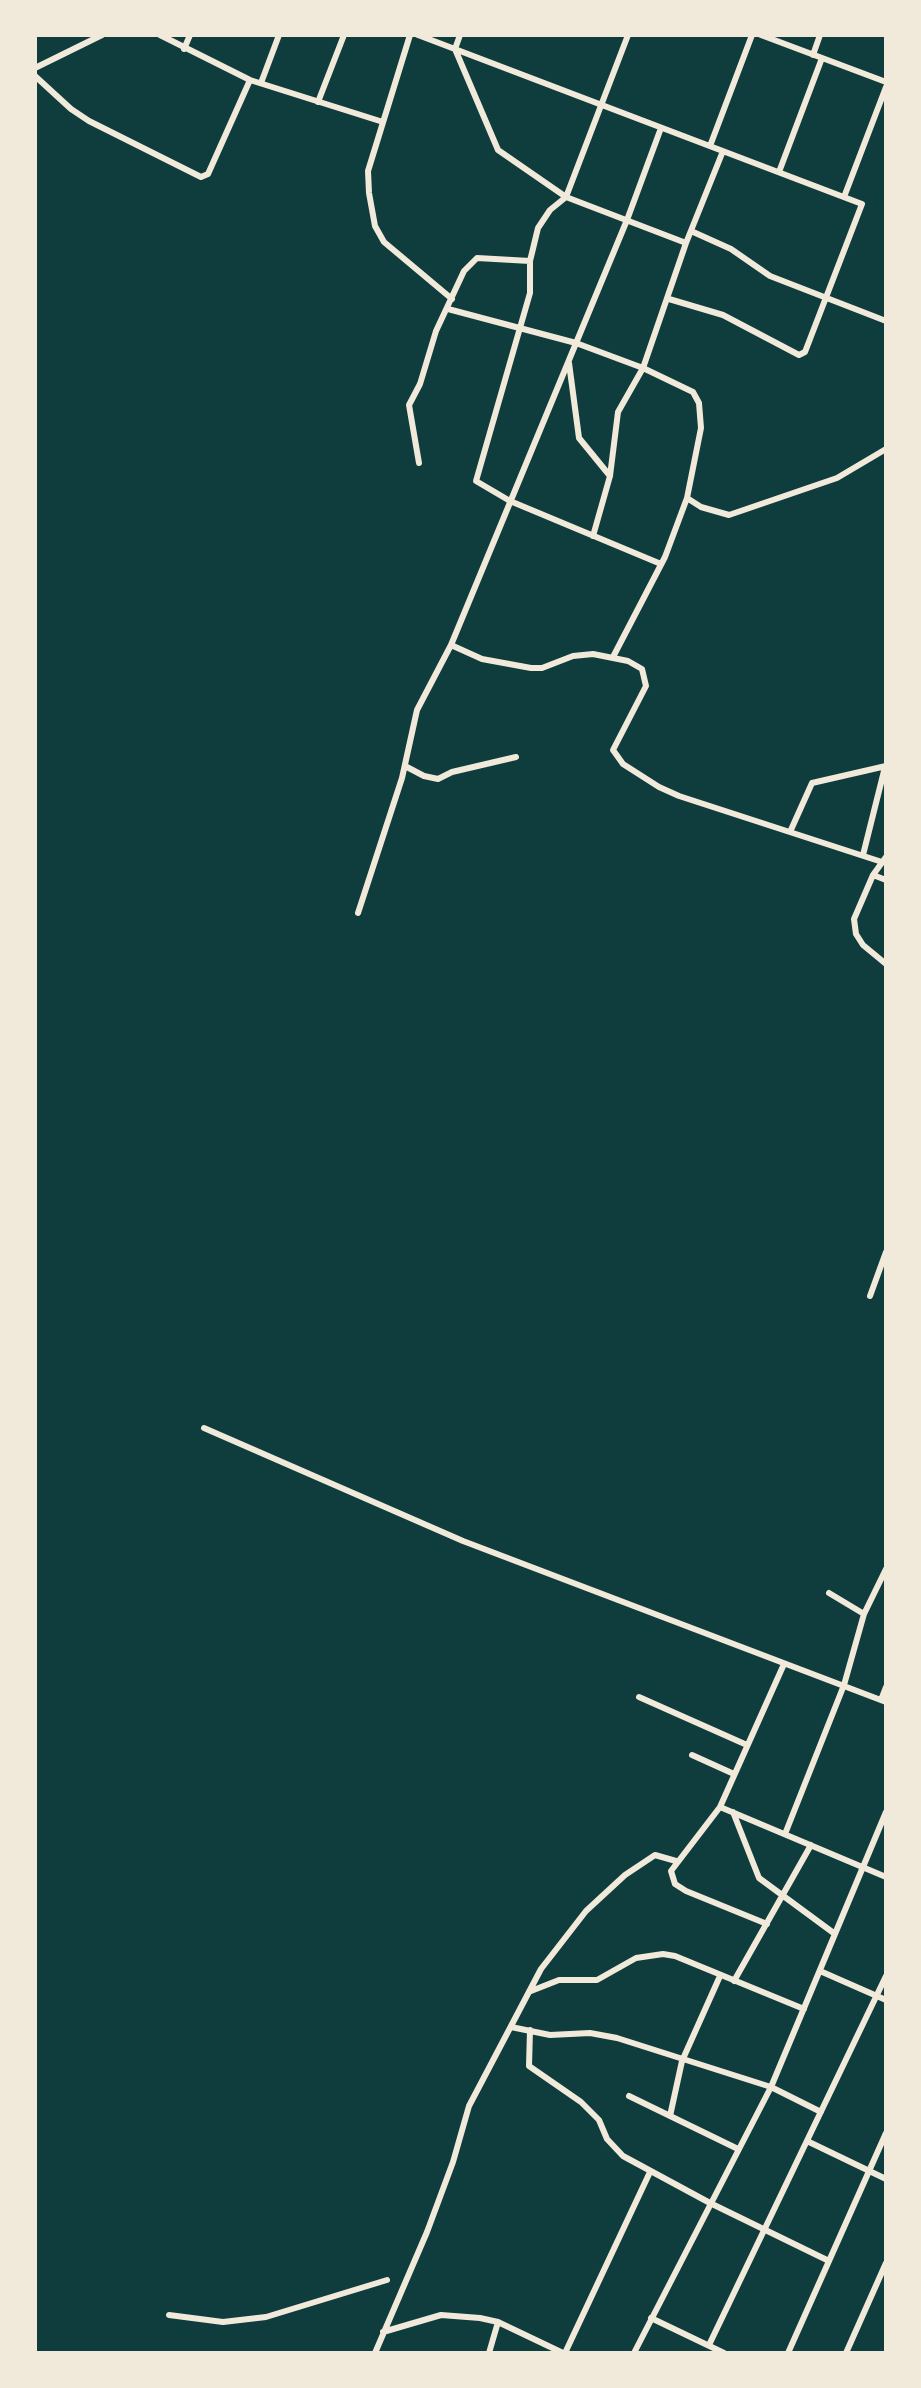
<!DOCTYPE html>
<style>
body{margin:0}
#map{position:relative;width:921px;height:2388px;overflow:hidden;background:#0f3d3e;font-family:"PT Sans Narrow",sans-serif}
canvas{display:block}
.frame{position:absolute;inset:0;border:37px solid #f1e9da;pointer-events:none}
</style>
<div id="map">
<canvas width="921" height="2388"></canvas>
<div class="frame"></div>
</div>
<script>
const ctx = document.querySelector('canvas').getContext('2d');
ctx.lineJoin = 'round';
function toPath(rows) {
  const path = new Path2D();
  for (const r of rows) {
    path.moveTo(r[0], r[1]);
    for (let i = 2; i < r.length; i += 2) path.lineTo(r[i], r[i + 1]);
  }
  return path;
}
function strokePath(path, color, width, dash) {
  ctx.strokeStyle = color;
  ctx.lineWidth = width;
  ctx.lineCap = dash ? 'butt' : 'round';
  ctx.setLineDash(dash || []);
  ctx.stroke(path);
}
const minor = toPath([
 [160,35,250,80,383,122],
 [410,35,368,171,369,193,375,226,384,242,452,299],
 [418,35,862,204,805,352,799,355,723,315,669,299],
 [460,35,455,49,498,150,566,197,686,243],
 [628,35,566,197,550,210,538,228,530,261,530,293,476,481,510,501,661,564],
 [761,35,886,82],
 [184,49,190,35],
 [813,55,820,35],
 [35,68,102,35],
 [35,76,71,109,89,121,201,177,208,174,250,80],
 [261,83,279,35],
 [318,102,344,35],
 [710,146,752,35],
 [779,172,822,58],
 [844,197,886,87],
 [691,231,731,249,770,276,886,321],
 [448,309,576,343,643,368,693,392,699,403,701,428,687,498,665,557,613,657],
 [569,363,579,438,610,476],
 [419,463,409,405,420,384,436,331,464,271,477,258,530,261],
 [687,498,701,507,729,515,837,478,886,449],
 [593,536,610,476,618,412,643,368,686,243,723,151],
 [451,645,482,659,531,668,542,668,573,656,593,654,628,661,642,669,646,686,613,750,623,764,659,787,679,796,882,862],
 [405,766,424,776,438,779,452,772,516,757],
 [790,832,812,783,886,766],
 [863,855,885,767],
 [886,857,873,875,854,919,856,934,863,945,886,964],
 [873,875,886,880],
 [358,913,402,778,417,710,451,645,627,220,661,128],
 [870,1296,886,1252],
 [204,1428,463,1541,886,1702],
 [829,1593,864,1614],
 [639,1697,747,1745],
 [881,1700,886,1687],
 [692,1755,734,1774],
 [720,1807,886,1877],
 [733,1812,759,1878,835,1934],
 [785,1834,844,1685,864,1614,886,1569],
 [767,1924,686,1891,675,1884,671,1871,720,1807,784,1664],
 [820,1971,886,2000],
 [734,1981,811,1845],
 [531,1991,559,1980,597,1980,636,1958,663,1954,675,1956,804,2009],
 [511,2027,550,2035,590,2033,617,2038,771,2087,821,2112],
 [530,2030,529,2066,581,2102,599,2120,607,2139,623,2156,710,2203,829,2261],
 [629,2096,738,2149],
 [670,2116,682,2061,720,1976],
 [807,2141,886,2179],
 [169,2315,223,2322,266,2317,387,2280],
 [651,2318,724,2353],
 [383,2332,441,2315,480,2318,498,2322,563,2353],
 [709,2345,886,1976],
 [375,2353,427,2232,453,2162,469,2106,541,1969,586,1911,625,1875,655,1855,676,1861],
 [489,2353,498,2322],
 [565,2353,650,2172],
 [634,2353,771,2087,886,1812],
 [788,2353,886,2133],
 [846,2353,886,2263]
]);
strokePath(minor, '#f1e9da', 6);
</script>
